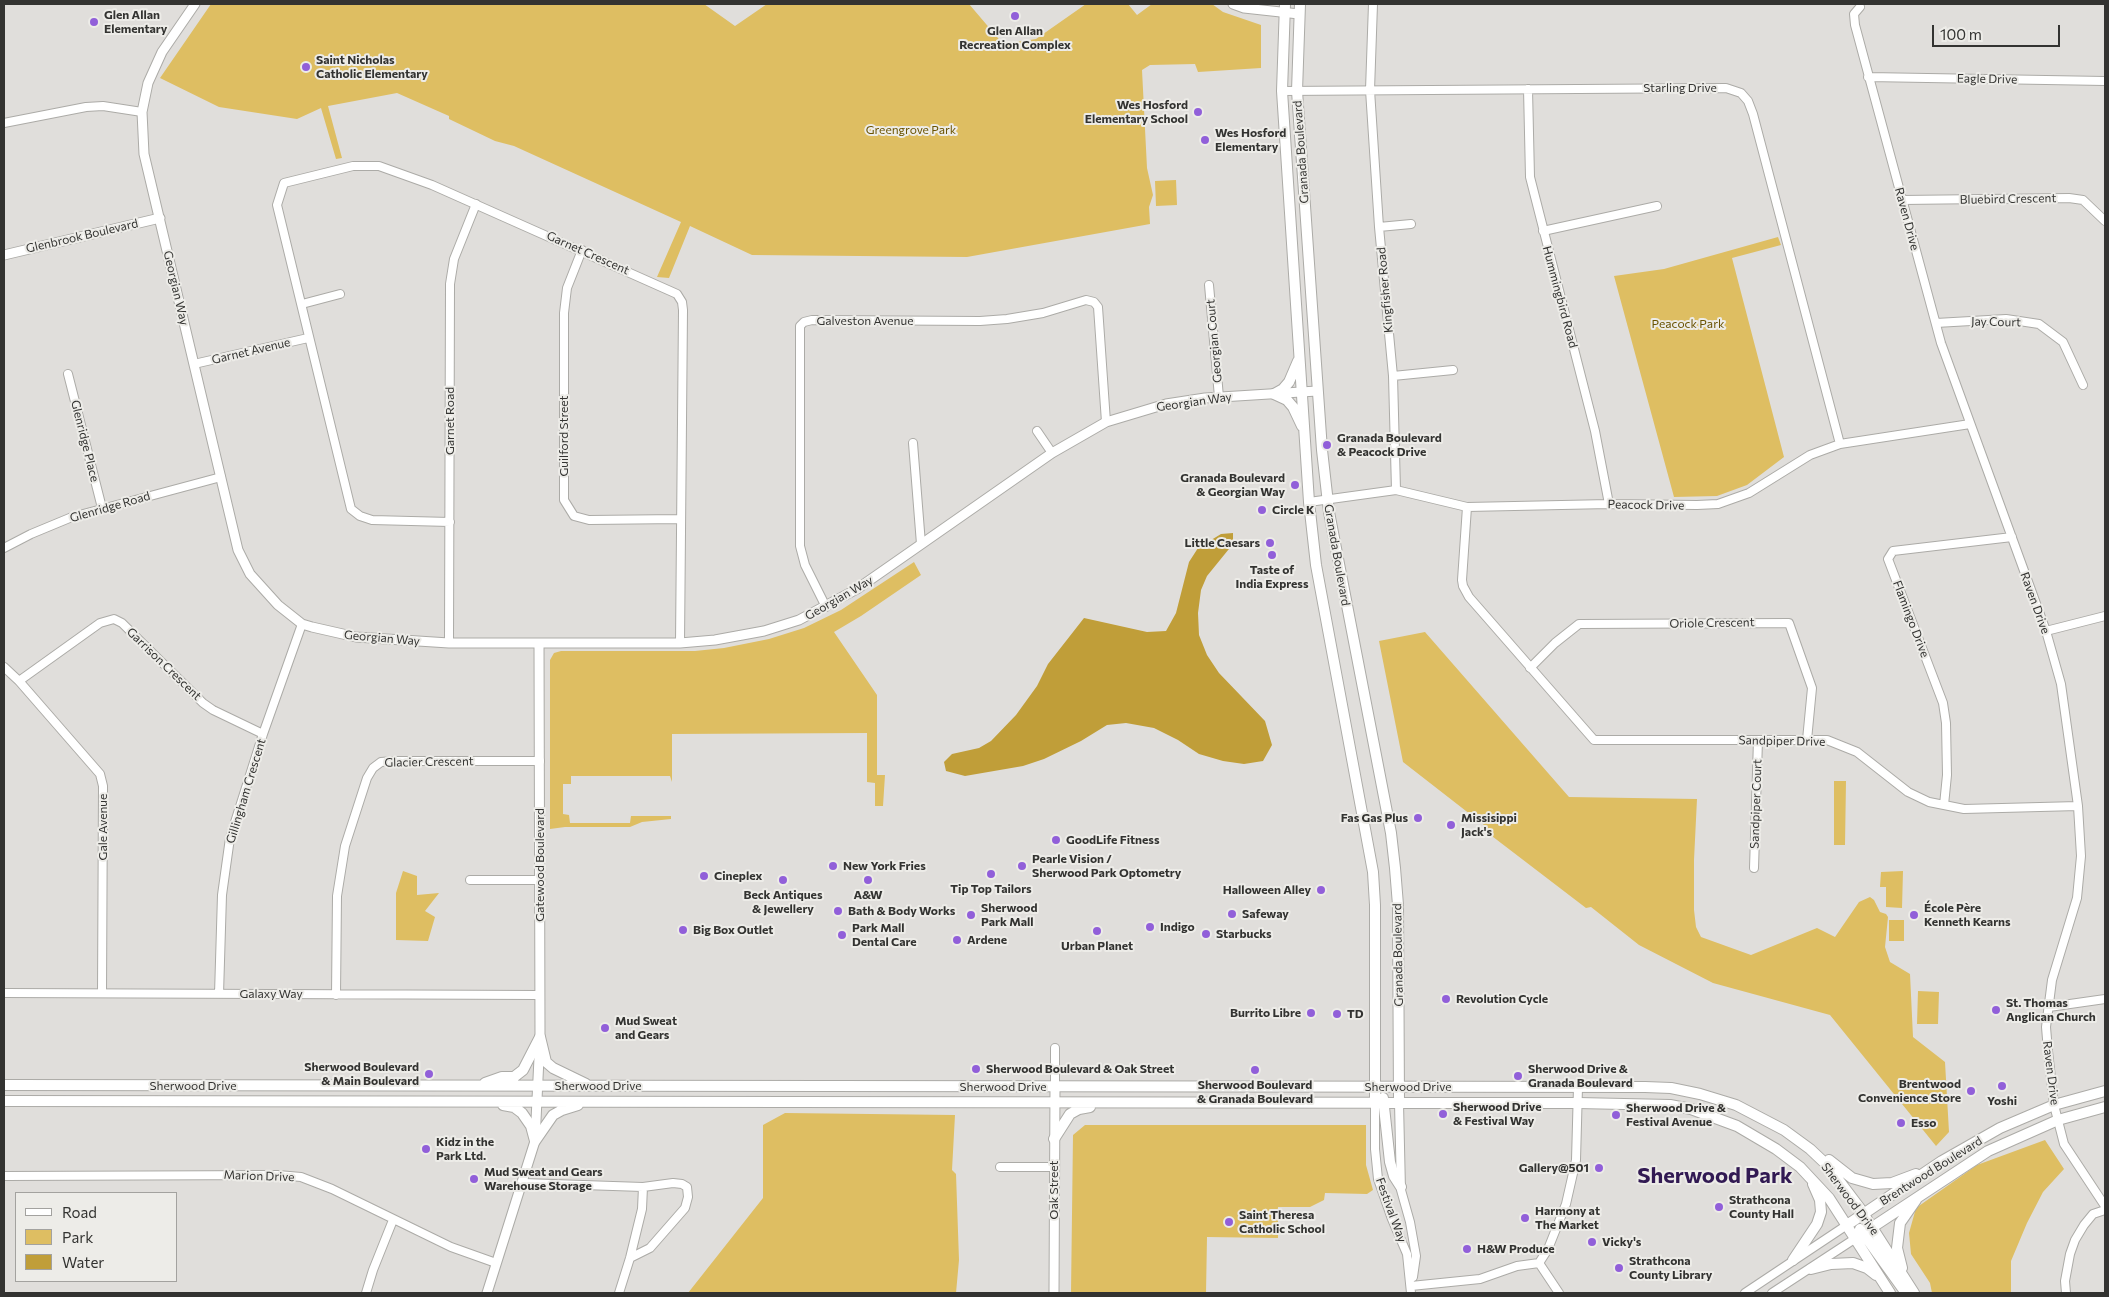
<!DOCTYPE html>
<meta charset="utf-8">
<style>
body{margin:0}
#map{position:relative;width:2109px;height:1297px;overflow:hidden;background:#e0dedb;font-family:Commissioner,sans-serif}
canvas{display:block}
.frame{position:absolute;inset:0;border:5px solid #333331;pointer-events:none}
.legend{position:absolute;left:15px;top:1192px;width:162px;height:90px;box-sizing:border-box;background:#edece8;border:1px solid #a3a29f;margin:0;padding:6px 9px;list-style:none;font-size:15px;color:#333331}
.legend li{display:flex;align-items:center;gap:10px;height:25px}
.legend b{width:25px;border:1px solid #a3a29f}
.scale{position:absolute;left:1932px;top:25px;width:128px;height:22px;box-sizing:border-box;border:2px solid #333331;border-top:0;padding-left:6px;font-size:15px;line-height:18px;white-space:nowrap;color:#333331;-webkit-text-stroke:4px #edece8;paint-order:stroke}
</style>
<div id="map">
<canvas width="2109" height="1297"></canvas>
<div class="frame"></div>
<ul class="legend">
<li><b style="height:6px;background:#fff"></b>Road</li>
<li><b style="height:14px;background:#debe62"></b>Park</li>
<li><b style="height:14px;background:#c09e39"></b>Water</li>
</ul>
<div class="scale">100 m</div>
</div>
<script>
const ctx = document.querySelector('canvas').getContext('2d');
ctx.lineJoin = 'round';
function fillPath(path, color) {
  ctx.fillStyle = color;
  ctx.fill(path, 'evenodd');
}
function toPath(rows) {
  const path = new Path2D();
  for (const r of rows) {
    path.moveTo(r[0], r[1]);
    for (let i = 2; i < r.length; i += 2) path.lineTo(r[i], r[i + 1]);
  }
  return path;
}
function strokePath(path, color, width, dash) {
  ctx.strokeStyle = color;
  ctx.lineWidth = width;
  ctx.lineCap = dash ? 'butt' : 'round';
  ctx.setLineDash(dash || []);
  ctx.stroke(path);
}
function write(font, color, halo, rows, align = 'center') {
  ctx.font = font + ' Commissioner,sans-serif';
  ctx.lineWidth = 4;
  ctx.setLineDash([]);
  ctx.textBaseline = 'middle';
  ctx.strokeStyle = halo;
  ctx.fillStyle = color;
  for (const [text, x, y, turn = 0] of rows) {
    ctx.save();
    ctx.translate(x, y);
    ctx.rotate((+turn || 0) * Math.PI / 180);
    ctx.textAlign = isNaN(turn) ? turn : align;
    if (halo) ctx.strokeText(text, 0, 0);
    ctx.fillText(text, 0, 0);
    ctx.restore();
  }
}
const green = toPath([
 [211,4,704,4,735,26,767,4,969,4,1003,44,1036,39,1086,4,1128,4,1137,15,1152,4,1212,4,1223,12,1261,25,1261,68,1198,72,1195,64,1150,65,1142,70,1147,168,1153,195,1149,207,1150,224,967,257,752,255,690,226,669,278,657,277,681,222,514,146,495,141,449,119,449,116,397,93,328,106,342,158,336,159,321,108,297,119,219,107,160,78],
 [1176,180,1177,205,1156,206,1155,181],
 [1778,237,1781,245,1732,258,1784,457,1747,485,1717,496,1674,497,1614,276,1664,269],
 [914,562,921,575,861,616,834,632,877,695,877,775,885,775,883,806,875,806,875,783,867,782,867,733,672,734,672,782,670,776,571,776,571,784,563,784,563,814,569,815,570,823,630,823,631,816,671,816,671,819,642,822,630,827,565,827,550,829,550,660,554,653,561,651,695,651,724,648,769,639,804,628,841,610],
 [1425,632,1569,797,1697,799,1694,860,1694,910,1696,927,1701,937,1751,955,1817,928,1835,937,1859,902,1870,897,1874,900,1880,912,1886,914,1888,917,1885,947,1890,962,1910,974,1913,1037,1945,1062,1949,1132,1936,1146,1830,1015,1713,983,1639,945,1591,907,1586,908,1484,830,1484,825,1403,762,1379,641],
 [1834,781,1846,781,1845,845,1834,845],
 [403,871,417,876,417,895,439,893,425,911,435,917,428,941,396,940,396,893],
 [1903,871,1902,908,1886,907,1886,887,1880,887,1881,872],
 [1889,920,1904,920,1904,941,1889,941],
 [1918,991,1939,992,1938,1024,1917,1024],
 [785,1113,955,1115,952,1170,956,1174,959,1260,956,1293,688,1293,763,1198,763,1125],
 [1085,1125,1366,1125,1366,1165,1373,1190,1367,1194,1325,1193,1324,1200,1310,1207,1278,1207,1278,1238,1207,1237,1206,1293,1071,1293,1073,1135],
 [2045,1140,2064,1169,2043,1192,2027,1223,2011,1261,2011,1293,1932,1293,1930,1283,1911,1254,1909,1233,1916,1208,1977,1165]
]);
const water = toPath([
 [1233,533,1233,544,1207,576,1201,590,1198,613,1199,635,1207,655,1219,673,1265,721,1272,745,1263,761,1244,764,1223,761,1199,754,1178,740,1154,728,1126,723,1107,725,1081,741,1044,759,1023,766,965,776,946,771,944,762,952,754,979,748,991,741,1016,715,1037,686,1048,664,1084,618,1147,632,1166,631,1176,613,1189,562,1198,548,1221,534]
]);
const minor = toPath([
 [1373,4,1370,90,1379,227,1393,376,1396,490],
 [1860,7,1854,14,1855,25,1941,343,2046,631,2061,684,2078,806,2081,856,2077,898,2052,980,2046,1027,2048,1051,2054,1105,2064,1144,2105,1206],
 [1868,77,2105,81],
 [1528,89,1530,177,1595,431,1609,504],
 [1282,91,1726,88,1741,93,1748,101,1753,114,1840,444],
 [4,123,86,107,103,106,142,112],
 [1902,200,2069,198,2083,200,2105,221],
 [1379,227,1411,224],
 [1543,231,1657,206],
 [582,250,567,288,564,313,564,500,574,516,589,520,680,519],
 [1209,285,1219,397],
 [302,304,340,294],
 [1936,323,2006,319,2039,324,2063,342,2083,385],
 [194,364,308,338],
 [68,374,102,508],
 [1393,376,1453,370],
 [1037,431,1052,453],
 [913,443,921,544],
 [1309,502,1396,490,1467,507,1609,504,1697,505,1718,504,1749,493,1810,455,1840,444,1970,424],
 [1467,507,1462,580,1463,586,1469,597,1594,740,1827,740,1857,752,1908,792,1929,802,1964,809,2078,806],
 [450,522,372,520,360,516,351,509,277,205,284,183,353,166,379,166,432,185,677,294,682,302,683,310,680,643],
 [4,548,31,534,72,517,221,477],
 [826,607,805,565,800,546,800,326,804,322,812,320,980,321,1007,319,1043,313,1086,300,1094,302,1098,307,1106,422],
 [2046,631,2105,616],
 [449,643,450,284,454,259,476,204],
 [4,667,19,681,100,774,103,786,102,993],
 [1530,668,1555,643,1579,624,1789,623,1812,688,1807,740],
 [19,681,100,623,114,619,122,623,203,703,213,710,263,734],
 [1944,805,1947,775,1946,723,1943,703,1888,559,1893,551,2012,537],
 [1754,868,1758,740],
 [470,880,540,880],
 [4,993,539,995],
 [219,994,222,895,230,838,263,734,302,624],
 [336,995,337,896,345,846,367,778,373,768,381,762,394,761,540,761],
 [2049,1007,2105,999],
 [1055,1087,1055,1048],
 [1375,1103,1375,1149,1378,1179,1392,1219,1407,1254,1411,1293],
 [1399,1103,1401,1190,1410,1222,1416,1256,1413,1277],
 [1000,1167,1054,1167],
 [4,1176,278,1175,301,1177,332,1189,451,1247,496,1263],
 [523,1183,643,1187,642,1209,630,1258,619,1293],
 [630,1258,650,1248,685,1208,688,1197,687,1187,682,1184,673,1183,643,1187],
 [1539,1263,1559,1293],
 [1411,1286,1480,1279,1517,1266,1539,1263,1548,1249,1566,1204,1576,1160,1578,1087],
 [366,1293,373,1270,393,1220],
 [1745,1293,1847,1225],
 [1772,1293,1856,1238],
 [2066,1293,2065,1281,2070,1254,2075,1240,2084,1225,2093,1214,2105,1210]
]);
const tertiary = toPath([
 [195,4,162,52,148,83,142,112,144,154,238,550,250,574,278,605,302,624,312,627,356,637,449,643,680,643,715,640,764,631,799,620,857,589,1052,453,1106,422,1166,404,1205,398,1317,391],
 [1233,4,1244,8,1299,14],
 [4,255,160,218],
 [487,1293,535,1141,540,1037,539,643],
 [1054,1293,1055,1087]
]);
const secondary = toPath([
 [1285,4,1282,91,1309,502,1316,565,1373,872,1375,905,1375,1103],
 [1300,4,1297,91,1322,450,1329,512,1391,833,1395,868,1398,905,1399,1103],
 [1274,394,1287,400,1293,407,1302,426],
 [1274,394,1283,389,1289,382,1298,361],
 [540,1037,546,1062,553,1068,586,1084],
 [485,1083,502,1077,514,1077,523,1070,540,1037],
 [4,1085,1645,1087,1671,1088,1700,1094,1736,1105,1784,1130,1810,1149,1828,1166,1859,1207,1914,1293],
 [1383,1098,1390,1162,1394,1176,1401,1187],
 [4,1101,1578,1103,1670,1105,1691,1109,1737,1126,1776,1149,1800,1167,1829,1198,1890,1293],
 [503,1105,514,1107,522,1113,531,1126,535,1141],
 [1054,1139,1070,1114,1079,1109,1090,1107],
 [535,1141,553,1115,562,1110,578,1105],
 [1829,1160,1852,1178,1873,1184,1892,1183,1916,1174],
 [1847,1225,1942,1161,2000,1128,2054,1105,2105,1091],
 [1860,1229,1906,1293],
 [1856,1238,1988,1151,2058,1120,2105,1107],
 [1793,1260,1817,1224,1821,1212,1820,1200,1813,1184],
 [1902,1268,1897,1248,1900,1223,1916,1200],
 [1811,1269,1831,1264,1853,1263,1867,1268,1876,1275]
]);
const markers = [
 [1015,16,5,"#915fd9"],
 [94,22,5,"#915fd9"],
 [306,67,5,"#915fd9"],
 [1198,112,5,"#915fd9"],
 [1205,140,5,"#915fd9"],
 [1327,445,5,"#915fd9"],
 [1295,485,5,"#915fd9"],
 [1262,510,5,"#915fd9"],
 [1270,543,5,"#915fd9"],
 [1272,555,5,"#915fd9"],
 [1418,818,5,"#915fd9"],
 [1451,825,5,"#915fd9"],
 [1056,840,5,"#915fd9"],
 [833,866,5,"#915fd9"],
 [1022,866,5,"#915fd9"],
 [991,874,5,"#915fd9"],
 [704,876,5,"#915fd9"],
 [783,880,5,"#915fd9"],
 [868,880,5,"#915fd9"],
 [1321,890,5,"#915fd9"],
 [838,911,5,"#915fd9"],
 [1232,914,5,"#915fd9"],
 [971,915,5,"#915fd9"],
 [1914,915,5,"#915fd9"],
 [1150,927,5,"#915fd9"],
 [683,930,5,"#915fd9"],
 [1097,931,5,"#915fd9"],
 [1206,934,5,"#915fd9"],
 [842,935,5,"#915fd9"],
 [957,940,5,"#915fd9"],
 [1446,999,5,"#915fd9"],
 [1996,1010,5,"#915fd9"],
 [1311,1013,5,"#915fd9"],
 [1337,1014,5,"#915fd9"],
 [605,1028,5,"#915fd9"],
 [976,1069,5,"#915fd9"],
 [1255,1070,5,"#915fd9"],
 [429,1074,5,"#915fd9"],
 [1518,1076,5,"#915fd9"],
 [2002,1086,5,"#915fd9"],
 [1971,1091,5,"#915fd9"],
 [1443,1114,5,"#915fd9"],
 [1616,1115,5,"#915fd9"],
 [1901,1123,5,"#915fd9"],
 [426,1149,5,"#915fd9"],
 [1599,1168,5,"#915fd9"],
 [474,1179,5,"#915fd9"],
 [1719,1207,5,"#915fd9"],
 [1525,1218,5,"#915fd9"],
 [1229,1222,5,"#915fd9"],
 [1592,1242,5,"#915fd9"],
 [1467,1249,5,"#915fd9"],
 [1619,1268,5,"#915fd9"]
];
const poiNames = [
 ["Glen Allan",104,15],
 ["Elementary",104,29],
 ["Glen Allan",1015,31,"center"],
 ["Recreation Complex",1015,45,"center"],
 ["Saint Nicholas",316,60],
 ["Catholic Elementary",316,74],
 ["Wes Hosford",1188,105,"right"],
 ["Elementary School",1188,119,"right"],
 ["Wes Hosford",1215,133],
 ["Elementary",1215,147],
 ["Granada Boulevard",1337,438],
 ["& Peacock Drive",1337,452],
 ["Granada Boulevard",1285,478,"right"],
 ["& Georgian Way",1285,492,"right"],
 ["Circle K",1272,510],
 ["Little Caesars",1260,543,"right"],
 ["Taste of",1272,570,"center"],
 ["India Express",1272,584,"center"],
 ["Fas Gas Plus",1408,818,"right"],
 ["Missisippi",1461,818],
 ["Jack's",1461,832],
 ["GoodLife Fitness",1066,840],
 ["Pearle Vision /",1032,859],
 ["Sherwood Park Optometry",1032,873],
 ["New York Fries",843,866],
 ["Cineplex",714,876],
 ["Tip Top Tailors",991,889,"center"],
 ["Halloween Alley",1311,890,"right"],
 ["Beck Antiques",783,895,"center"],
 ["& Jewellery",783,909,"center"],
 ["A&W",868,895,"center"],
 ["Sherwood",981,908],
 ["Park Mall",981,922],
 ["École Père",1924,908],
 ["Kenneth Kearns",1924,922],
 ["Bath & Body Works",848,911],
 ["Safeway",1242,914],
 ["Indigo",1160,927],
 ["Park Mall",852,928],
 ["Dental Care",852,942],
 ["Big Box Outlet",693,930],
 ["Starbucks",1216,934],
 ["Ardene",967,940],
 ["Urban Planet",1097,946,"center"],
 ["Revolution Cycle",1456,999],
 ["St. Thomas",2006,1003],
 ["Anglican Church",2006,1017],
 ["Burrito Libre",1301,1013,"right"],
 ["TD",1347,1014],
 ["Mud Sweat",615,1021],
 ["and Gears",615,1035],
 ["Sherwood Boulevard",419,1067,"right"],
 ["& Main Boulevard",419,1081,"right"],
 ["Sherwood Boulevard & Oak Street",986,1069],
 ["Sherwood Drive &",1528,1069],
 ["Granada Boulevard",1528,1083],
 ["Brentwood",1961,1084,"right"],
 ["Convenience Store",1961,1098,"right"],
 ["Sherwood Boulevard",1255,1085,"center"],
 ["& Granada Boulevard",1255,1099,"center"],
 ["Yoshi",2002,1101,"center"],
 ["Sherwood Drive",1453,1107],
 ["& Festival Way",1453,1121],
 ["Sherwood Drive &",1626,1108],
 ["Festival Avenue",1626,1122],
 ["Esso",1911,1123],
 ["Kidz in the",436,1142],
 ["Park Ltd.",436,1156],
 ["Gallery@501",1589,1168,"right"],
 ["Mud Sweat and Gears",484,1172],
 ["Warehouse Storage",484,1186],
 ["Strathcona",1729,1200],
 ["County Hall",1729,1214],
 ["Harmony at",1535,1211],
 ["The Market",1535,1225],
 ["Saint Theresa",1239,1215],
 ["Catholic School",1239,1229],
 ["Vicky's",1602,1242],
 ["H&W Produce",1477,1249],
 ["Strathcona",1629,1261],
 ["County Library",1629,1275]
];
const streetNames = [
 ["Eagle Drive",1987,79,1],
 ["Starling Drive",1680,88],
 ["Granada Boulevard",1301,152,-94],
 ["Bluebird Crescent",2008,199,-1],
 ["Raven Drive",1907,219,75],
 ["Glenbrook Boulevard",82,236,-13],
 ["Garnet Crescent",588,253,24],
 ["Georgian Way",176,288,77],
 ["Kingfisher Road",1385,290,-95],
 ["Hummingbird Road",1560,297,75],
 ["Galveston Avenue",865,321],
 ["Jay Court",1996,322,1],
 ["Georgian Court",1214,341,-95],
 ["Garnet Avenue",251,351,-13],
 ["Georgian Way",1194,402,-8],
 ["Garnet Road",450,421,-90],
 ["Guilford Street",564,436,-90],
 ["Glenridge Place",85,441,76],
 ["Peacock Drive",1646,505,1],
 ["Glenridge Road",110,507,-16],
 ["Granada Boulevard",1337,555,80],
 ["Georgian Way",839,598,-30],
 ["Raven Drive",2035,603,70],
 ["Flamingo Drive",1911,619,69],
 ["Oriole Crescent",1712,623,-1],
 ["Georgian Way",382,638,5],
 ["Garrison Crescent",164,664,44],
 ["Sandpiper Drive",1782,741,1],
 ["Glacier Crescent",429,762,-1],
 ["Gillingham Crescent",246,791,-73],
 ["Sandpiper Court",1756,804,-88],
 ["Gale Avenue",103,827,-90],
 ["Gatewood Boulevard",540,865,-90],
 ["Granada Boulevard",1398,955,-91],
 ["Galaxy Way",271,994],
 ["Raven Drive",2051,1073,83],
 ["Sherwood Drive",193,1086],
 ["Sherwood Drive",598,1086],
 ["Sherwood Drive",1003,1087],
 ["Sherwood Drive",1408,1087],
 ["Brentwood Boulevard",1931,1171,-32],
 ["Marion Drive",259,1176,2],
 ["Oak Street",1054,1190,-90],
 ["Sherwood Drive",1850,1199,53],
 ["Festival Way",1391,1210,70]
];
const parkNames = [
 ["Greengrove Park",911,130],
 ["Peacock Park",1688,324]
];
const townNames = [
 ["Sherwood Park",1715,1176]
];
fillPath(green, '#debe62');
fillPath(water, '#c09e39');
strokePath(minor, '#acaba7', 10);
strokePath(tertiary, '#acaba7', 11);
strokePath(secondary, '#acaba7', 12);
strokePath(minor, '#fff', 8);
strokePath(tertiary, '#fff', 9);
strokePath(secondary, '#fff', 10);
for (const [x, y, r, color] of markers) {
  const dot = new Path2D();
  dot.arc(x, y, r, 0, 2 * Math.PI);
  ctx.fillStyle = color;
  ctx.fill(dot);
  strokePath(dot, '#edece8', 2);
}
write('bold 12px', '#333331', '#edece8', poiNames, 'left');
write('12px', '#333331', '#edece8', streetNames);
write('12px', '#695200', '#edece8', parkNames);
write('bold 22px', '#321a53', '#edece8', townNames);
</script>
